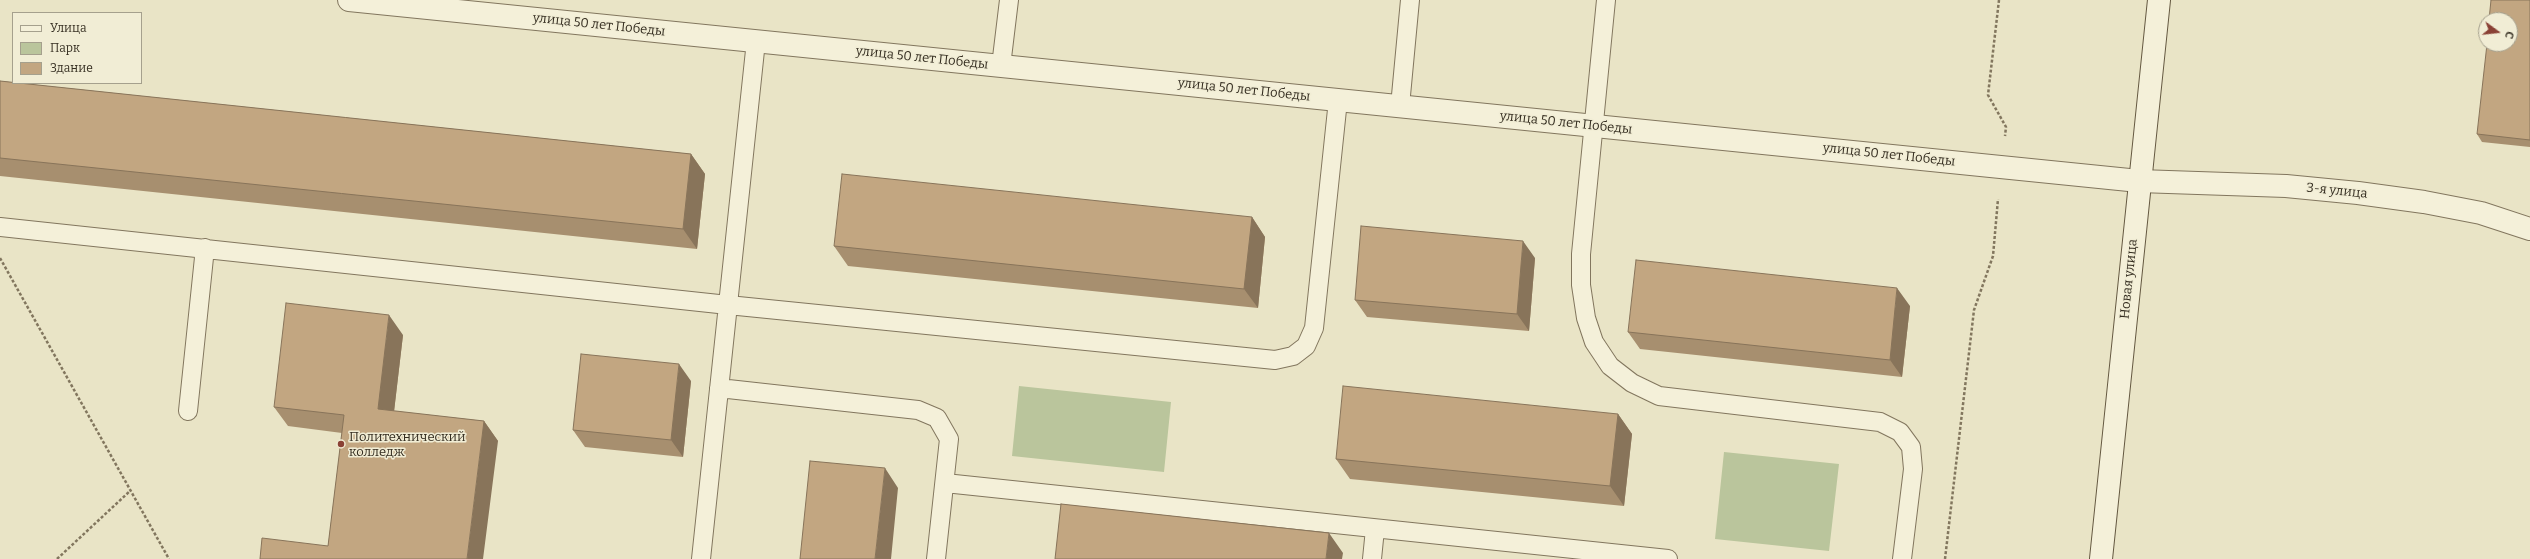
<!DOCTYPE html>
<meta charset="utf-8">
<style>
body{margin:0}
#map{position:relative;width:2530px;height:559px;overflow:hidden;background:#e9e4c6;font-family:Bitter,serif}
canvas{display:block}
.legend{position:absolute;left:12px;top:12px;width:130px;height:72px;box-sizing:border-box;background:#f1edd5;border:1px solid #a5a08d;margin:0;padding:5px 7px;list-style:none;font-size:12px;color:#342d20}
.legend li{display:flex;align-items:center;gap:8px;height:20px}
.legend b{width:20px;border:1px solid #a5a08d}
.north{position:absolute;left:2478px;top:12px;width:40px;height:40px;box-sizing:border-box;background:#f1edd5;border:1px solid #a5a08d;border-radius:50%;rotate:105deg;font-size:11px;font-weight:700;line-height:16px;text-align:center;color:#342d20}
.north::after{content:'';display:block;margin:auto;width:14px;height:18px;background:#8a4135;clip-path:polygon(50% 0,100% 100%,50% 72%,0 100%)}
</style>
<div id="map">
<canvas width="2530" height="559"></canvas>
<ul class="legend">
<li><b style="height:5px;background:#f4f0d9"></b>Улица</li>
<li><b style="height:11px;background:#bac59c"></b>Парк</li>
<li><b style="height:11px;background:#c2a681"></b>Здание</li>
</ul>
<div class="north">С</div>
</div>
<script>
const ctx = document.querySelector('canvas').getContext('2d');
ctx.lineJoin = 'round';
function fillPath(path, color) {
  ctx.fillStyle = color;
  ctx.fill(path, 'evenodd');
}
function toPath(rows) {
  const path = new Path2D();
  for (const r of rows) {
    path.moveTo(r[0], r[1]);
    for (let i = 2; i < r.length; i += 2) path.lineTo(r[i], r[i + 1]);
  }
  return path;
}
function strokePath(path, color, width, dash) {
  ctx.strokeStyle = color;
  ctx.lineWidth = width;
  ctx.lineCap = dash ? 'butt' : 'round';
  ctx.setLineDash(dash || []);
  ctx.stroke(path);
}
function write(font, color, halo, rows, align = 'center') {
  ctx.font = font + ' Bitter,serif';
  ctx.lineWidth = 3;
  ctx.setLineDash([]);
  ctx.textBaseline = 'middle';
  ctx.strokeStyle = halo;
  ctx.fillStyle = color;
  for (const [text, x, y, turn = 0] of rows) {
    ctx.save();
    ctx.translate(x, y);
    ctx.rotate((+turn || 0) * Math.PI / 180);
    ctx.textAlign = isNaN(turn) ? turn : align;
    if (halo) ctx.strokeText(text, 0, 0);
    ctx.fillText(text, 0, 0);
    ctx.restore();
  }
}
const green = toPath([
 [1019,386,1171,402,1164,472,1012,456],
 [1724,452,1839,464,1829,551,1715,539]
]);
const path = toPath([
 [1999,0,1988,95,2006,127,2005,136],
 [0,258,169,559],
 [57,559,130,491],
 [1945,559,1974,310,1993,256,1998,199]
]);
const lane = toPath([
 [1606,0,1581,254,1581,285,1586,318,1594,342,1610,366,1632,383,1659,396,1880,422,1900,432,1911,447,1913,469,1902,559],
 [1001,66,1009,0],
 [1400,106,1410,0],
 [0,227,728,305,1275,360,1293,356,1306,346,1314,328,1338,100],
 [719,388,918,410,937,418,949,439,936,559],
 [188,411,205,248],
 [945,483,1668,559],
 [701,559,756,41],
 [1372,559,1375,529]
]);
const street = toPath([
 [349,0,2139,181,2286,186,2358,193,2424,202,2481,213,2530,229]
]);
const secondary = toPath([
 [2101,559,2159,0]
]);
const wall = toPath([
 [2530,0,2530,147,2482,142,2477,134],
 [0,81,691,154,705,174,697,249,0,176],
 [1252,217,1265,237,1258,308,848,266,834,246],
 [1535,258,1529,331,1367,317,1355,300],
 [1910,306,1902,377,1640,349,1628,332],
 [403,335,394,411,484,421,498,441,328,546,342,433,288,426,274,407],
 [691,381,683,457,585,447,573,430],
 [1618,414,1632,434,1624,506,1350,479,1336,459]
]);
const shadedWall = toPath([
 [691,154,705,174,697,249,683,229],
 [1252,217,1265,237,1258,308,1244,289],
 [1523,241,1535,258,1529,331,1517,314],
 [1897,288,1910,306,1902,377,1890,360],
 [389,315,403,335,392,429,378,409],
 [679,364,691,381,683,457,671,440],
 [1618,414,1632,434,1624,506,1610,486],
 [484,421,498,441,483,559,467,559],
 [885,468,898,488,891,559,875,559],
 [1329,533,1343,553,1342,559,1326,559]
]);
const building = toPath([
 [2491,0,2530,0,2530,140,2477,134,2487,44,2510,44,2510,20,2489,20,2491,0],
 [0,81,691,154,683,229,0,158,0,81],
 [842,174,1252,217,1244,289,834,246,842,174],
 [1361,226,1523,241,1517,314,1355,300,1361,226],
 [1636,260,1897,288,1890,360,1628,332,1636,260],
 [286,303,389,315,378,409,484,421,467,559,260,559,262,538,328,546,344,415,274,407,286,303],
 [581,354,679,364,671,440,573,430,581,354],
 [1343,386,1618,414,1610,486,1336,459,1343,386],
 [810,461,885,468,875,559,800,559,810,461],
 [1061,504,1329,533,1326,559,1055,559,1061,504]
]);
const markers = [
 [341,444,4,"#8a4135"]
];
const streetNames = [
 ["улица 50 лет Победы",599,25,6],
 ["улица 50 лет Победы",922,58,6],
 ["улица 50 лет Победы",1244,90,6],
 ["улица 50 лет Победы",1566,123,6],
 ["улица 50 лет Победы",1889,155,6],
 ["3-я улица",2337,191,6],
 ["Новая улица",2129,279,-84]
];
const poiNames = [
 ["Политехнический",349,437],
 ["колледж",349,452]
];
fillPath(green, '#bac59c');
strokePath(lane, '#82765e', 20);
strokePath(street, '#82765e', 24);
strokePath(secondary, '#645841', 24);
strokePath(path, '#82765e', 2.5, [3, 2]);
strokePath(lane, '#f4f0d9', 18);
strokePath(street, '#f4f0d9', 22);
strokePath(secondary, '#f4f0d9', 22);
fillPath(wall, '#a78f6f');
fillPath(shadedWall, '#88745a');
fillPath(building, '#c2a681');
strokePath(building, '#88745a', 1);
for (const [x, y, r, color] of markers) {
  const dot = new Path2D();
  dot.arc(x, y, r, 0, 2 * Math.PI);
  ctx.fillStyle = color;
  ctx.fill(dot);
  strokePath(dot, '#f1edd5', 1.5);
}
write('13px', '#342d20', '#f1edd5', streetNames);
write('13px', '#342d20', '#f1edd5', poiNames, 'left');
</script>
